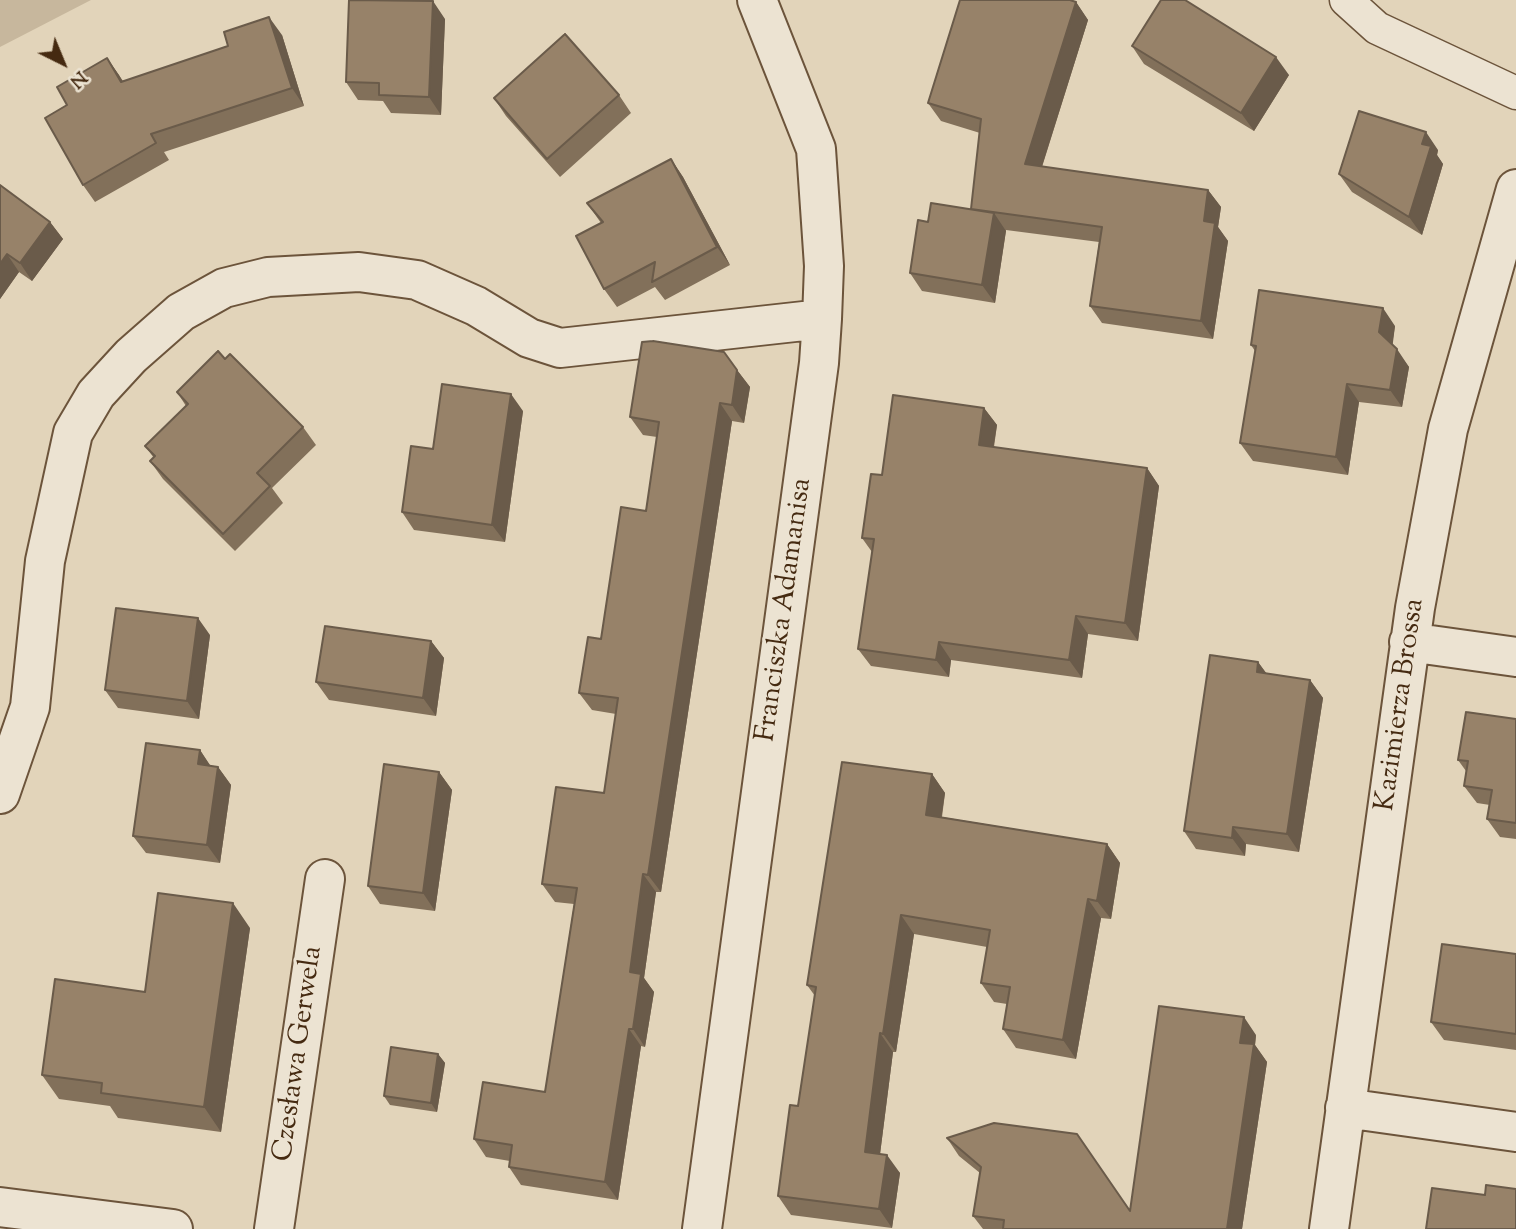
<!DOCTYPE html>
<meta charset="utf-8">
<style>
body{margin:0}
#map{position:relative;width:1516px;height:1229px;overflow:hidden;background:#e2d4ba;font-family:"Sorts Mill Goudy",serif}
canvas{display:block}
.north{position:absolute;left:28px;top:28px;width:70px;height:70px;-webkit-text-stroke:5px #ece3d2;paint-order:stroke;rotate:137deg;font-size:19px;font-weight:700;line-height:28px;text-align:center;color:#452a11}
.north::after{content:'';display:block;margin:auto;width:24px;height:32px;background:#452a11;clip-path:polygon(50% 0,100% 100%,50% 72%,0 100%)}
</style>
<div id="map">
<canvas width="1516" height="1229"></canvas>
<div class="north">N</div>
</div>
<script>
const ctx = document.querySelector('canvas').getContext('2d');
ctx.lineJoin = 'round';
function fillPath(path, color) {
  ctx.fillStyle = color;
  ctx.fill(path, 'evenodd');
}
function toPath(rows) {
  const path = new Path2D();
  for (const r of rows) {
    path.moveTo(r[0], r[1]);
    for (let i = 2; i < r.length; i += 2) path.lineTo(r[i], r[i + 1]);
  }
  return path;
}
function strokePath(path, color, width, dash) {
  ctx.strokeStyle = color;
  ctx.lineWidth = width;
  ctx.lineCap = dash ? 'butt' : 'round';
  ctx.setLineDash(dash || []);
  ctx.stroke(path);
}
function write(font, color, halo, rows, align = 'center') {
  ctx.font = font + ' "Sorts Mill Goudy",serif';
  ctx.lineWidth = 6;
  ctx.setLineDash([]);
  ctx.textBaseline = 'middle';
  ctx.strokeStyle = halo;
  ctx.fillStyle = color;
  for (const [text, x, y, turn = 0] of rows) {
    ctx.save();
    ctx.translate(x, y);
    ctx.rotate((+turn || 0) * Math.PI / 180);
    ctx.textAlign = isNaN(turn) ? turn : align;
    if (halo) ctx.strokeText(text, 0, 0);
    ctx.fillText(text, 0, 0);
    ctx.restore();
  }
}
const green = toPath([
 [0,0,91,0,0,47]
]);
const service = toPath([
 [1346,0,1377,28,1516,93]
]);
const minor = toPath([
 [1409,642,1516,657],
 [0,794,30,707,45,561,73,433,96,394,131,356,181,312,224,288,268,277,359,272,417,280,476,306,529,338,560,348,822,319],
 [1345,1108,1516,1132],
 [0,1207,173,1229],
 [274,1229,325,879],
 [702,1229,819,363,822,319,824,266,816,149,757,0],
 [1329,1229,1415,608,1448,429,1516,189]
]);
const wall = toPath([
 [1076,2,1088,20,1042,167,1208,190,1221,207,1218,227,1228,241,1213,339,1102,323,1090,306,1099,242,1006,230,995,303,922,291,910,273,928,222,971,209,980,133,941,121,928,103],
 [445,19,441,115,391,113,383,101,358,100,346,82],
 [282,35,304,106,164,152,169,160,95,202,83,185,67,105,107,58,123,81],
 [1132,46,1289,75,1254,131,1144,64],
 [619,95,631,113,560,177,506,116,494,98],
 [1438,150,1437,155,1443,164,1422,235,1352,192,1339,174],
 [671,159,683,177,730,265,665,300,655,287,617,307,604,289,601,223,587,203],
 [0,185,50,222,63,239,32,281,19,272,0,299],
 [1395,326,1392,345,1409,367,1402,407,1359,402,1348,475,1253,461,1240,443,1255,351,1251,345],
 [737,370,750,387,744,423,732,421,661,892,656,892,644,978,654,992,645,1047,641,1046,618,1200,521,1185,509,1167,510,1161,486,1157,474,1139,545,1092,574,904,555,902,542,884,604,793,616,714,592,710,579,693,601,639,646,511,657,437,643,435,630,417],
 [177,392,303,427,316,445,272,488,283,503,235,551,163,479,150,461,154,458,145,446,186,406],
 [984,408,997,425,994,447,1147,468,1159,486,1138,641,1088,634,1082,678,951,660,949,677,871,666,858,649,872,552,862,538,882,475],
 [523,411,505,542,414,530,402,512,433,449],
 [210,635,199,719,118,708,105,690],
 [431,641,444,658,436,716,329,700,316,682],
 [1258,662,1267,674,1310,680,1323,698,1299,852,1246,844,1245,856,1196,849,1184,831],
 [1516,719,1516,839,1500,837,1487,819,1490,805,1477,803,1464,786,1466,771,1458,760],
 [200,750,210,766,218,767,231,785,220,863,146,853,133,836],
 [439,772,452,790,435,911,380,904,368,886],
 [932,774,945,793,942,817,1107,844,1120,863,1111,919,1101,918,1076,1059,1016,1048,1003,1029,1007,1004,994,1002,981,983,987,947,914,934,896,1052,893,1052,880,1154,900,1173,892,1228,791,1215,778,1196,798,1106,815,996,807,985],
 [250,928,221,1132,118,1118,110,1106,59,1099,42,1075,145,992],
 [1516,954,1516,1050,1444,1040,1431,1022],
 [1256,1035,1255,1045,1267,1062,1242,1229,983,1229,973,1216,980,1173,959,1156,947,1138,1130,1211],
 [438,1054,445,1063,437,1112,390,1105,384,1096]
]);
const shadedWall = toPath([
 [433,1,445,19,441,115,429,97],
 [1076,2,1088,20,1037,182,1025,164],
 [269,17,282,35,304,106,292,88],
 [1276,57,1289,75,1254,131,1241,113],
 [107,58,119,75,133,100,121,82],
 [1426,132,1438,150,1437,155,1443,164,1422,235,1409,217,1422,144],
 [671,159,683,177,730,265,717,247],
 [1208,190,1221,207,1218,227,1228,241,1213,339,1201,321,1204,221],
 [994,213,1006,231,995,303,982,285],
 [50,222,63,239,32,281,20,263],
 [7,254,19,272,0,299,0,264],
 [1383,308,1395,326,1392,350,1379,332],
 [1397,349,1409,367,1402,407,1390,390],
 [737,370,750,387,744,423,732,405],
 [1347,384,1359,402,1348,475,1336,457],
 [511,394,523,411,505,542,492,525],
 [720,403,732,421,661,892,648,875],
 [984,408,997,425,991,462,979,445],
 [1147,468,1159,486,1138,641,1125,623],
 [1076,616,1088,634,1082,678,1069,660],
 [198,618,210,635,199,719,187,701],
 [431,641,444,658,436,716,423,698],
 [939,642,951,660,949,677,936,660],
 [1258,662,1271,680,1257,672],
 [1310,680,1323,698,1299,852,1287,834],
 [200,750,212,768,198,764],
 [218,767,231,785,220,863,207,845],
 [439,772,452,790,435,911,423,893],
 [932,774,945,793,939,833,926,815],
 [1233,827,1246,844,1245,856,1232,838],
 [1107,844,1120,863,1111,919,1097,901],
 [643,874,656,892,644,978,654,992,645,1047,633,1029,630,972],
 [1088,899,1101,918,1076,1059,1063,1040],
 [233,903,250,928,221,1132,204,1107],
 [901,915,914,934,896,1052,883,1034],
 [1244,1017,1256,1035,1255,1045,1267,1062,1242,1229,1227,1229,1240,1043],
 [629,1029,641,1046,618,1200,605,1182],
 [880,1033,893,1052,878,1170,865,1152],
 [438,1054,445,1063,437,1112,431,1103],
 [887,1155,900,1173,892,1228,879,1209]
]);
const building = toPath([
 [349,0,433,1,429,97,379,95,379,83,346,82,349,0],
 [960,0,1070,0,1076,2,1025,164,1208,190,1204,221,1215,223,1201,321,1090,306,1102,227,971,209,981,119,928,103,960,0],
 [1161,0,1185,0,1276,57,1241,113,1132,46,1161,0],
 [269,17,292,88,151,134,156,143,83,185,45,118,67,105,57,87,107,58,121,82,228,46,224,32,269,17],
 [565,34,619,95,547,159,494,98,565,34],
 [1359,111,1426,132,1422,144,1431,146,1409,217,1339,174,1359,111],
 [671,159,717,247,652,282,655,262,604,289,576,236,603,222,587,203,671,159],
 [0,185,50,222,20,263,7,254,0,264,0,185],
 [931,203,994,213,982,285,910,273,918,220,928,222,931,203],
 [1259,290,1383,308,1379,332,1397,349,1390,390,1347,384,1336,457,1240,443,1256,346,1251,345,1259,290],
 [653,341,724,352,737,370,732,405,720,403,648,875,643,874,630,972,641,974,633,1029,629,1029,605,1182,509,1167,512,1145,474,1139,483,1082,545,1092,577,888,542,884,556,787,604,793,618,698,579,693,588,637,601,639,621,507,646,511,659,422,630,417,642,342,653,341],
 [218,351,225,359,230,354,303,427,257,473,270,486,223,534,150,461,155,456,145,446,188,404,177,392,218,351],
 [442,384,511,394,492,525,402,512,411,446,433,449,442,384],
 [893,395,984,408,979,445,1147,468,1125,623,1076,616,1069,660,939,642,936,660,858,649,874,539,862,538,871,474,882,475,893,395],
 [116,608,198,618,187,701,105,690,116,608],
 [325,626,431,641,423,698,316,682,325,626],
 [1210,655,1258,662,1257,672,1310,680,1287,834,1233,827,1232,838,1184,831,1210,655],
 [1466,712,1516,719,1516,823,1487,819,1492,790,1464,786,1468,761,1458,760,1466,712],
 [146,743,200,750,198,764,218,767,207,845,133,836,146,743],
 [842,762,932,774,926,815,1107,844,1097,901,1088,899,1063,1040,1003,1029,1010,987,981,983,990,930,901,915,883,1034,880,1033,865,1152,887,1155,879,1209,778,1196,790,1105,798,1106,816,987,807,985,842,762],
 [384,764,439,772,423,893,368,886,384,764],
 [158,893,233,903,204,1107,101,1093,102,1083,42,1075,55,979,145,992,158,893],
 [1442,944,1516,954,1516,1034,1431,1022,1442,944],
 [1159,1006,1244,1017,1240,1043,1254,1044,1227,1229,1003,1229,1004,1220,973,1216,981,1167,947,1138,994,1123,1077,1134,1130,1211,1159,1006],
 [391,1047,438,1054,431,1103,384,1096,391,1047],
 [1486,1185,1516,1189,1516,1229,1426,1229,1432,1188,1485,1195,1486,1185]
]);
const streetNames = [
 ["Franciszka Adamanisa",786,610,-82],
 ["Kazimierza Brossa",1402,705,-82],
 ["Czesława Gerwela",300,1054,-82]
];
fillPath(green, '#c7b79d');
strokePath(service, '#6c543b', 35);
strokePath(minor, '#6c543b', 42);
strokePath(service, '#ece3d2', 32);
strokePath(minor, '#ece3d2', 38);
fillPath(wall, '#82705a');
fillPath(shadedWall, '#6a5b4a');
fillPath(building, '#978269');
strokePath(building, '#6a5b4a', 2);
write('28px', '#452a11', '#ece3d2', streetNames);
</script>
